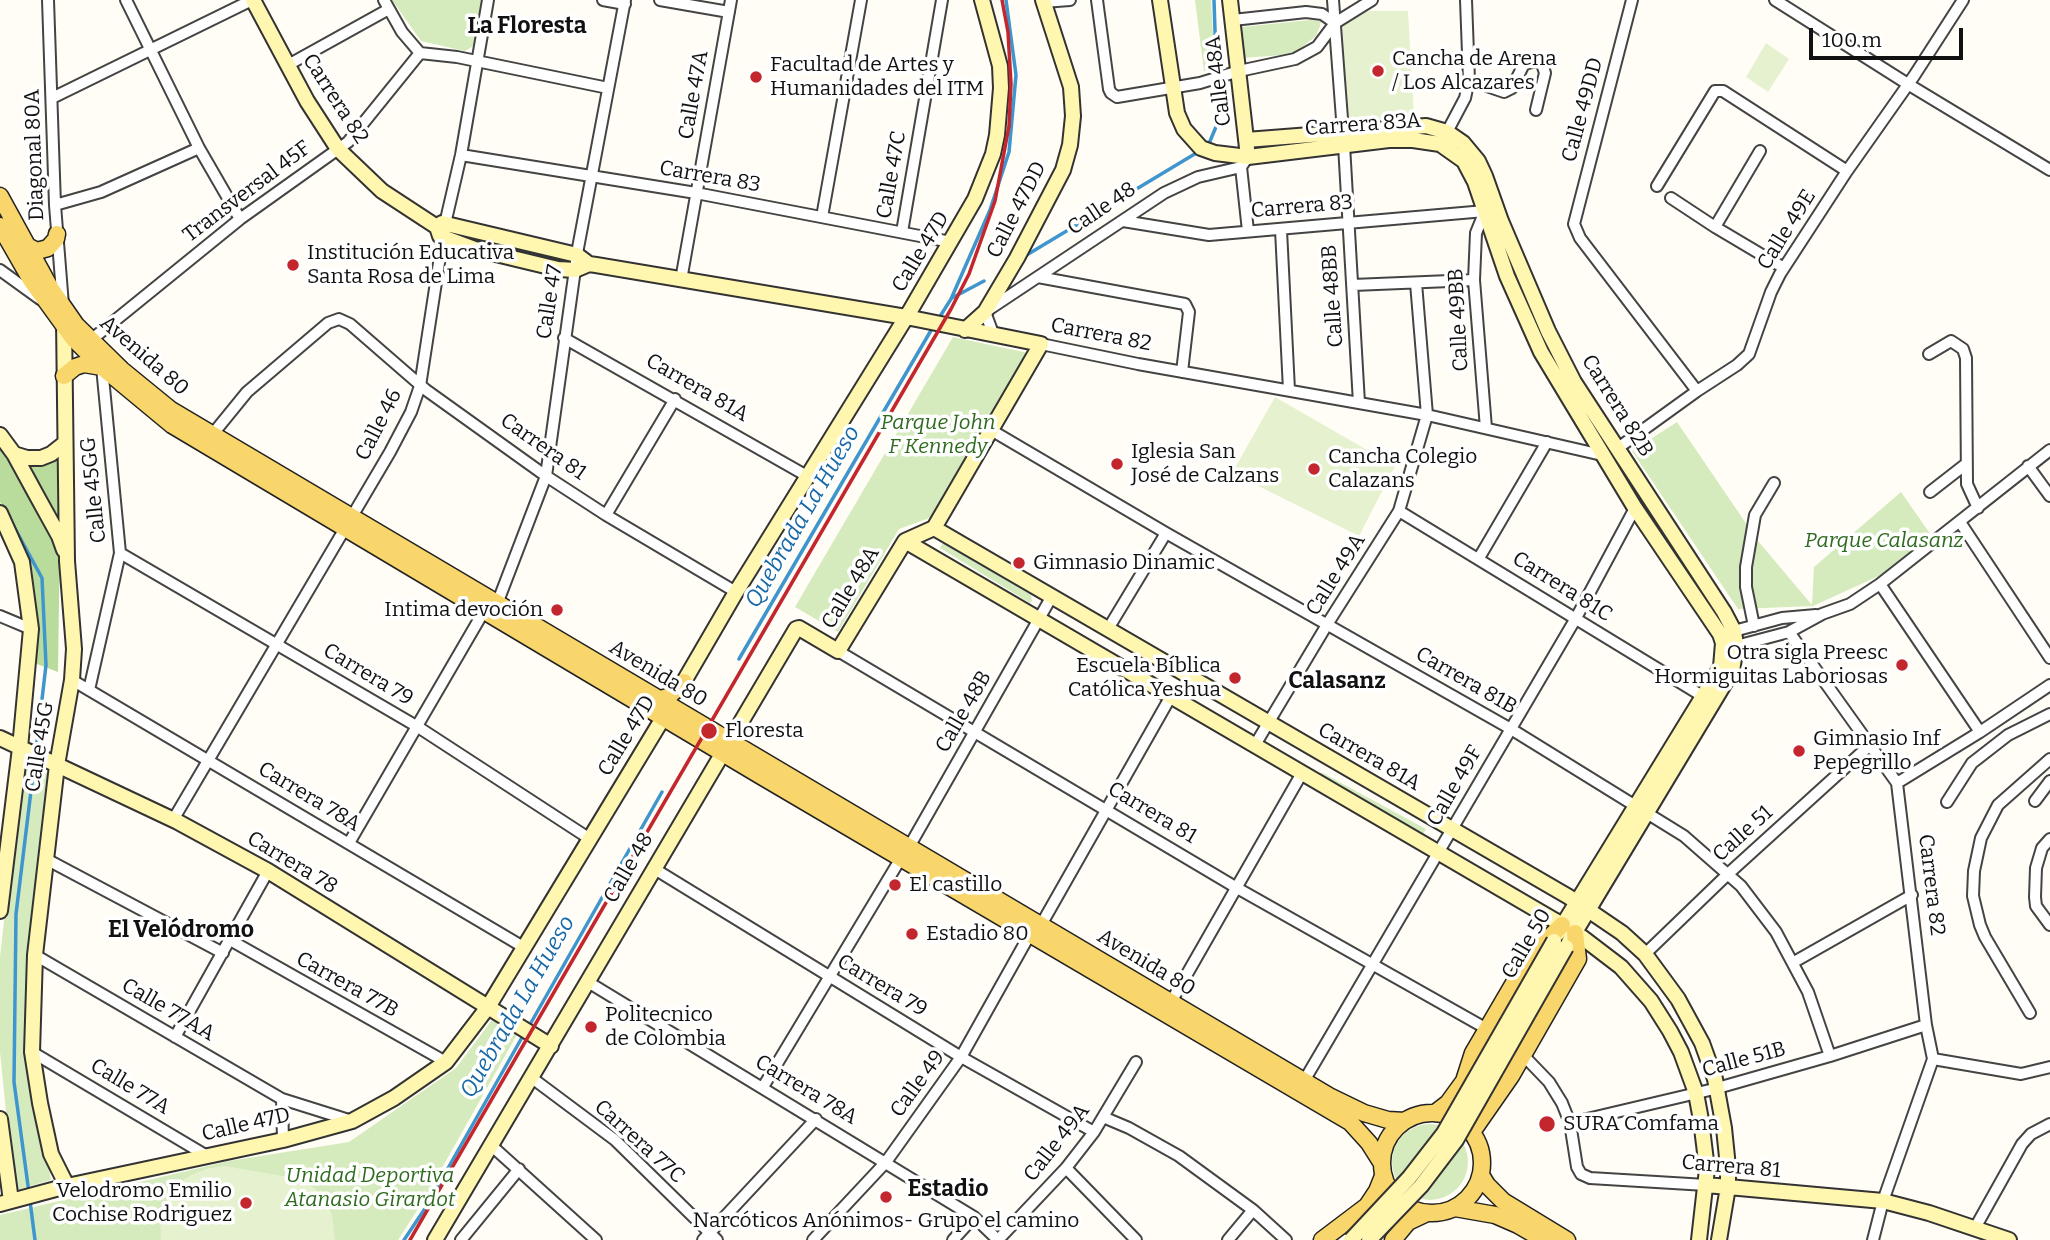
<!DOCTYPE html>
<meta charset="utf-8">
<style>
body{margin:0}
#map{position:relative;width:2050px;height:1240px;overflow:hidden;background:#fffdf5;font-family:Bitter,serif}
canvas{display:block}
.scale{position:absolute;left:1809px;top:28px;width:154px;height:32px;box-sizing:border-box;border:4px solid #111;border-top:0;padding-left:9px;font-size:21px;line-height:24px;white-space:nowrap;color:#111;-webkit-text-stroke:5px #fff;paint-order:stroke}
</style>
<div id="map">
<canvas width="2050" height="1240"></canvas>
<div class="scale">100 m</div>
</div>
<script>
const ctx = document.querySelector('canvas').getContext('2d');
ctx.lineJoin = 'round';
function fillPath(path, color) {
  ctx.fillStyle = color;
  ctx.fill(path, 'evenodd');
}
function toPath(rows) {
  const path = new Path2D();
  for (const r of rows) {
    if (r.length === 3) {
      path.moveTo(r[0] + r[2], r[1]);
      path.arc(r[0], r[1], r[2], 0, 2 * Math.PI);
      continue;
    }
    path.moveTo(r[0], r[1]);
    for (let i = 2; i < r.length; i += 2) path.lineTo(r[i], r[i + 1]);
  }
  return path;
}
function strokePath(path, color, width, dash) {
  ctx.strokeStyle = color;
  ctx.lineWidth = width;
  ctx.lineCap = dash ? 'butt' : 'round';
  ctx.setLineDash(dash || []);
  ctx.stroke(path);
}
function write(font, color, halo, rows, align = 'center') {
  ctx.font = font + ' Bitter,serif';
  ctx.lineWidth = 7;
  ctx.setLineDash([]);
  ctx.textBaseline = 'middle';
  ctx.strokeStyle = halo;
  ctx.fillStyle = color;
  for (const [text, x, y, turn = 0] of rows) {
    ctx.save();
    ctx.translate(x, y);
    ctx.rotate((+turn || 0) * Math.PI / 180);
    ctx.textAlign = isNaN(turn) ? turn : align;
    if (halo) ctx.strokeText(text, 0, 0);
    ctx.fillText(text, 0, 0);
    ctx.restore();
  }
}
const green = toPath([
 [392,0,483,0,475,45,465,51,421,41],
 [1195,0,1211,0,1215,71,1204,71],
 [1310,20,1321,21,1320,26,1316,36,1297,51,1283,55,1241,58,1237,31,1242,27],
 [953,337,1028,353,932,517,899,529,838,632,795,607],
 [1677,422,1758,541,1812,605,1814,567,1901,492,1931,535,1883,574,1813,606,1738,609,1632,451],
 [943,543,1031,595,1032,601,1030,603,940,548],
 [21,767,51,774,28,1054,51,1180,14,1191,0,1052,0,957],
 [1321,772,1426,829,1420,839,1318,780],
 [492,1020,518,1033,425,1198,398,1240,0,1240,0,1215,229,1161,349,1142,456,1068],
 [1430,1162,38]
]);
const forest = toPath([
 [0,441,16,466,61,455,58,672,37,664,35,615,25,555,0,502]
]);
const pitch = toPath([
 [1369,11,1408,11,1414,116,1347,123,1341,26],
 [1766,43,1789,59,1768,92,1746,77],
 [1275,397,1395,466,1359,536,1232,473],
 [224,1166,294,1178,314,1188,325,1200,332,1215,335,1240,161,1240,160,1216,169,1195,178,1184,191,1175,206,1169]
]);
const stream = toPath([
 [1208,146,1218,122,1214,0],
 [1025,256,1198,152],
 [952,298,984,281],
 [939,318,951,299,990,210,1009,152,1016,75,1006,0],
 [13,525,42,578,46,665,36,751],
 [739,659,933,327],
 [528,1028,662,792],
 [29,1193,14,1082,16,914,35,758],
 [30,1201,35,1240],
 [404,1240,426,1207,524,1034]
]);
const street = toPath([
 [48,0,55,205,63,305],
 [126,0,199,148,240,219],
 [384,0,402,32,420,53,457,57,608,88],
 [603,0,625,4],
 [660,0,729,12],
 [1097,0,1109,89,1111,93,1117,97,1200,83,1239,71,1295,59,1317,47,1335,23],
 [1333,0,1343,132],
 [1632,0,1574,224,1580,238,1697,391],
 [1775,0,1911,86,2050,170],
 [1043,2,1070,0],
 [1233,20,1306,12,1322,14,1335,23],
 [1335,23,1372,0],
 [288,65,389,9],
 [1469,80,1504,92,1512,88,1524,64,1537,61,1542,64,1545,73,1536,110],
 [52,98,252,0],
 [1447,132,1465,98,1469,80,1466,0],
 [1344,145,1359,403],
 [1760,151,1715,227,1784,268],
 [461,155,696,193,951,242],
 [1241,167,1248,231],
 [1657,186,1715,91,1723,91,1847,171],
 [1671,198,1715,227],
 [55,205,101,192,199,148],
 [1485,211,1476,233,1474,280,1486,428],
 [822,217,861,0],
 [1123,221,1209,235,1485,211],
 [1281,230,1289,390],
 [902,232,942,0],
 [0,270,40,299],
 [1038,277,1185,304,1189,312,1182,372],
 [681,280,731,0],
 [1353,285,1474,280],
 [994,336,985,312,1164,193,1198,177,1241,167,1248,157],
 [564,338,807,476],
 [86,344,240,219,348,142,420,53],
 [1041,344,1138,364,1427,415,1602,455],
 [1929,354,1951,341,1963,349,1966,358,1967,484,1978,508],
 [991,430,1166,533,1511,729,1684,836,1741,886,1776,932,1808,992,1830,1056],
 [212,435,247,392,328,323,339,319,350,324,426,390,546,476,606,515,736,592],
 [1618,448,1697,391,1737,365,1749,354,1771,292,1780,274,1847,171,1914,76,1963,0],
 [2028,466,2050,496],
 [1930,492,1966,464],
 [1399,511,1704,697],
 [606,515,675,399],
 [1960,522,2050,658],
 [120,553,418,727,590,839],
 [1479,558,1547,442],
 [1880,584,1980,732],
 [497,604,546,476,578,248,625,0],
 [0,616,31,629],
 [1754,626,1746,587,1746,567,1755,515,1774,483],
 [1108,629,1166,533],
 [1789,632,1897,783,1926,1025,1933,1059],
 [1730,635,1734,631,1782,618,1816,615],
 [1729,644,1736,646,1789,632,1822,614,1850,604,1880,584,2050,450],
 [838,651,1237,888,1487,1029],
 [72,680,525,948],
 [89,690,120,553,102,367],
 [1255,745,1328,623,1399,511,1427,415,1416,283],
 [1897,783,1980,732,2050,685],
 [2035,801,2050,781],
 [1947,802,1972,763,2008,735,2050,714],
 [173,820,390,452,411,412,420,386,445,224,461,155,488,0],
 [2050,839,2042,848,2036,868,2035,897,2036,906,2050,925],
 [349,843,484,611],
 [909,847,1052,596],
 [46,859,223,953],
 [653,868,961,1057,1094,1132],
 [1041,925,1171,696],
 [230,940,446,1062],
 [1645,954,1729,873,1870,745],
 [35,955,282,1099,352,1121],
 [1794,962,1912,895],
 [588,982,974,1217,998,1240],
 [1171,1002,1302,773],
 [2030,1013,1985,937,1980,925,1973,896,1974,871,1981,838,1998,805,2050,759],
 [175,1037,268,871],
 [32,1052,207,1156],
 [1523,1055,1549,1082,1562,1103,1570,1123,1577,1167,1581,1174,1590,1178,1706,1185],
 [1933,1059,2021,1074,2050,1067],
 [532,1078,615,1140,717,1240],
 [1304,1081,1576,618,1635,508],
 [763,1087,901,858],
 [282,1099,283,1140],
 [1103,1117,1129,1128,1179,1156,1253,1210,1286,1240],
 [1570,1123,1714,1089,1830,1056,1926,1025],
 [493,1147,596,1240],
 [1066,1168,1136,1240],
 [1975,1228,2022,1144,2031,1134,2050,1124],
 [461,1240,519,1169],
 [703,1240,816,1119],
 [813,1240,886,1162,961,1057,1030,934],
 [953,1240,974,1217],
 [998,1240,1066,1168,1094,1132,1136,1062],
 [1228,1240,1253,1210],
 [1873,1240,1883,1201,1933,1059]
]);
const secondary = toPath([
 [253,0,307,101,338,149,382,191,437,227,440,236,475,249,558,269,575,270,589,264,596,265,906,317,1041,344,934,528,905,541,838,651,799,628,796,629,435,1240],
 [1160,0,1177,113,1184,129,1201,148,1215,153,1248,157,1389,140,1413,140,1440,144,1464,161,1475,182,1507,276,1541,352,1635,508,1720,634,1723,643,1721,667,1558,933],
 [1230,0,1247,148],
 [1246,140,1426,126,1447,132,1463,143,1478,161,1485,176,1501,221,1548,331,1574,382,1724,612,1734,631,1736,646,1732,671,1569,942],
 [437,227,442,223,577,255,589,264],
 [64,321,67,561,74,649,72,680,57,765,35,955,32,1052,40,1103,51,1154,67,1186],
 [965,330,985,312,1017,258,1063,170,1070,145,1073,116,1071,87,1043,0],
 [0,435,14,454,38,498,59,536,64,550],
 [14,454,27,458,41,458,51,454,65,443],
 [0,513,22,562,31,629,20,748,0,911],
 [934,528,1569,897,1622,933,1645,954,1678,999,1702,1043,1715,1079,1724,1128,1728,1167,1728,1187,1719,1240],
 [905,541,1554,920,1583,938,1621,967,1651,1001,1670,1031,1681,1052,1696,1093,1701,1120,1707,1169,1699,1240],
 [679,690,736,592,910,311,975,199,993,154,997,135,1001,88,1000,66,982,0],
 [0,738,178,822,268,871,551,1046],
 [0,1119,11,1201],
 [1706,1185,1883,1201,1929,1213,2009,1240],
 [0,1204,67,1186,283,1140,352,1121,394,1098,446,1062,488,1007,669,708]
]);
const primary = toPath([
 [0,196,51,289,76,325,122,370,171,410,1329,1096,1364,1113,1388,1120,1405,1121],
 [0,226,31,280,73,338,102,367,172,425,761,776,1350,1122,1369,1143,1381,1162],
 [27,246,37,251,48,248,56,239,57,234],
 [64,376,75,367,84,364,102,367],
 [660,699,668,697,684,682],
 [1432,1163,50],
 [1435,1113,1448,1103,1464,1081,1473,1053,1528,959,1562,925],
 [1472,1132,1511,1076,1578,959,1575,933],
 [1481,1175,1487,1185,1503,1201,1567,1240],
 [1455,1208,1495,1215,1518,1225,1544,1240],
 [1322,1240,1367,1206,1377,1191,1383,1176],
 [1393,1240,1408,1222,1425,1214]
]);
const rail = toPath([
 [410,1240,951,309,969,274,995,201,1009,126,1011,84,1008,32,1002,0]
]);
const secondaryBridge = toPath([
 [1351,1240,1409,1178,1444,1133,1554,941],
 [1369,1240,1421,1186,1456,1140,1566,947]
]);
const markers = [
 [1378,71,7,"#c4262e"],
 [756,77,7,"#c4262e"],
 [293,265,7,"#c4262e"],
 [1117,464,7,"#c4262e"],
 [1314,469,7,"#c4262e"],
 [1019,563,7,"#c4262e"],
 [557,610,7,"#c4262e"],
 [1902,665,7,"#c4262e"],
 [1235,678,7,"#c4262e"],
 [709,731,9,"#c4262e"],
 [1799,751,7,"#c4262e"],
 [895,885,7,"#c4262e"],
 [912,934,7,"#c4262e"],
 [591,1027,7,"#c4262e"],
 [1547,1124,9,"#c4262e"],
 [886,1197,7,"#c4262e"],
 [246,1203,7,"#c4262e"]
];
const poiNames = [
 ["Cancha de Arena",1392,59],
 ["/ Los Alcazares",1392,83],
 ["Facultad de Artes y",770,65],
 ["Humanidades del ITM",770,89],
 ["Institución Educativa",307,253],
 ["Santa Rosa de Lima",307,277],
 ["Iglesia San",1131,452],
 ["José de Calzans",1131,476],
 ["Cancha Colegio",1328,457],
 ["Calazans",1328,481],
 ["Gimnasio Dinamic",1033,563],
 ["Intima devoción",543,610,"right"],
 ["Otra sigla Preesc",1888,653,"right"],
 ["Hormiguitas Laboriosas",1888,677,"right"],
 ["Escuela Bíblica",1221,666,"right"],
 ["Católica Yeshua",1221,690,"right"],
 ["Floresta",725,731],
 ["Gimnasio Inf",1813,739],
 ["Pepegrillo",1813,763],
 ["El castillo",909,885],
 ["Estadio 80",926,934],
 ["Politecnico",605,1015],
 ["de Colombia",605,1039],
 ["SURA Comfama",1563,1124],
 ["Velodromo Emilio",232,1191,"right"],
 ["Cochise Rodriguez",232,1215,"right"],
 ["Narcóticos Anónimos- Grupo el camino",886,1221,"center"]
];
const streetNames = [
 ["Calle 48A",1219,81,-97],
 ["Calle 47A",694,95,-80],
 ["Carrera 82",335,99,57],
 ["Calle 49DD",1583,110,-75],
 ["Carrera 83A",1363,125,-4],
 ["Diagonal 80A",35,155,-92],
 ["Calle 47C",892,175,-80],
 ["Carrera 83",710,177,10],
 ["Transversal 45F",247,192,-37],
 ["Carrera 83",1302,207,-5],
 ["Calle 48",1102,209,-34],
 ["Calle 47DD",1017,210,-63],
 ["Calle 49E",1787,230,-58],
 ["Calle 47D",921,252,-59],
 ["Calle 48BB",1333,296,-94],
 ["Calle 47",550,302,-81],
 ["Calle 49BB",1459,320,-93],
 ["Carrera 82",1101,335,11],
 ["Avenida 80",144,356,41],
 ["Carrera 81A",697,388,30],
 ["Carrera 82B",1617,406,58],
 ["Calle 46",379,425,-63],
 ["Carrera 81",543,447,35],
 ["Calle 45GG",94,490,-96],
 ["Calle 49A",1336,575,-58],
 ["Carrera 81C",1562,587,32],
 ["Calle 48A",851,588,-59],
 ["Avenida 80",658,674,31],
 ["Carrera 79",368,675,31],
 ["Carrera 81B",1466,681,30],
 ["Calle 48B",964,712,-60],
 ["Calle 47D",627,736,-59],
 ["Calle 45G",40,747,-81],
 ["Carrera 81A",1369,757,30],
 ["Calle 49F",1455,786,-60],
 ["Carrera 78A",309,797,31],
 ["Carrera 81",1152,813,31],
 ["Calle 51",1743,834,-42],
 ["Carrera 78",292,863,31],
 ["Calle 48",629,868,-60],
 ["Carrera 82",1931,885,83],
 ["Calle 50",1527,944,-60],
 ["Avenida 80",1146,963,31],
 ["Carrera 77B",347,985,29],
 ["Carrera 79",882,986,31],
 ["Calle 77AA",168,1010,30],
 ["Calle 51B",1744,1060,-15],
 ["Calle 49",918,1084,-54],
 ["Calle 77A",130,1087,31],
 ["Carrera 78A",806,1090,31],
 ["Calle 47D",246,1125,-13],
 ["Carrera 77C",639,1142,42],
 ["Calle 49A",1057,1143,-52],
 ["Carrera 81",1731,1167,5]
];
const parkNames = [
 ["Parque John",938,423],
 ["F Kennedy",938,447],
 ["Parque Calasanz",1884,541],
 ["Unidad Deportiva",370,1176],
 ["Atanasio Girardot",370,1200]
];
const neighbourhoodNames = [
 ["La Floresta",527,27],
 ["Calasanz",1337,682],
 ["El Velódromo",181,931],
 ["Estadio",948,1190]
];
const waterNames = [
 ["Quebrada La Hueso",803,517,-60],
 ["Quebrada La Hueso",518,1007,-60]
];
fillPath(green, '#d5ebbd');
fillPath(forest, '#b9dc9c');
fillPath(pitch, '#e6f2cf');
strokePath(stream, '#3f96cf', 3.5);
strokePath(street, '#444', 14);
strokePath(secondary, '#333', 18);
strokePath(primary, '#222', 19);
strokePath(street, '#fff', 10);
strokePath(secondary, '#fff6b0', 14);
strokePath(primary, '#f9d66b', 16);
strokePath(rail, '#c4262e', 3.5);
strokePath(secondaryBridge, '#333', 18, []);
strokePath(secondaryBridge, '#fff6b0', 14);
for (const [x, y, r, color] of markers) {
  const dot = new Path2D();
  dot.arc(x, y, r, 0, 2 * Math.PI);
  ctx.fillStyle = color;
  ctx.fill(dot);
  strokePath(dot, '#fff', 2.5);
}
write('21px', '#111', '#fff', poiNames, 'left');
write('21px', '#111', '#fff', streetNames);
write('italic 21px', '#2f6b1f', '#fff', parkNames);
write('bold 23px', '#111', '#fff', neighbourhoodNames);
write('italic 23px', '#1768a6', '#fff', waterNames);
</script>
